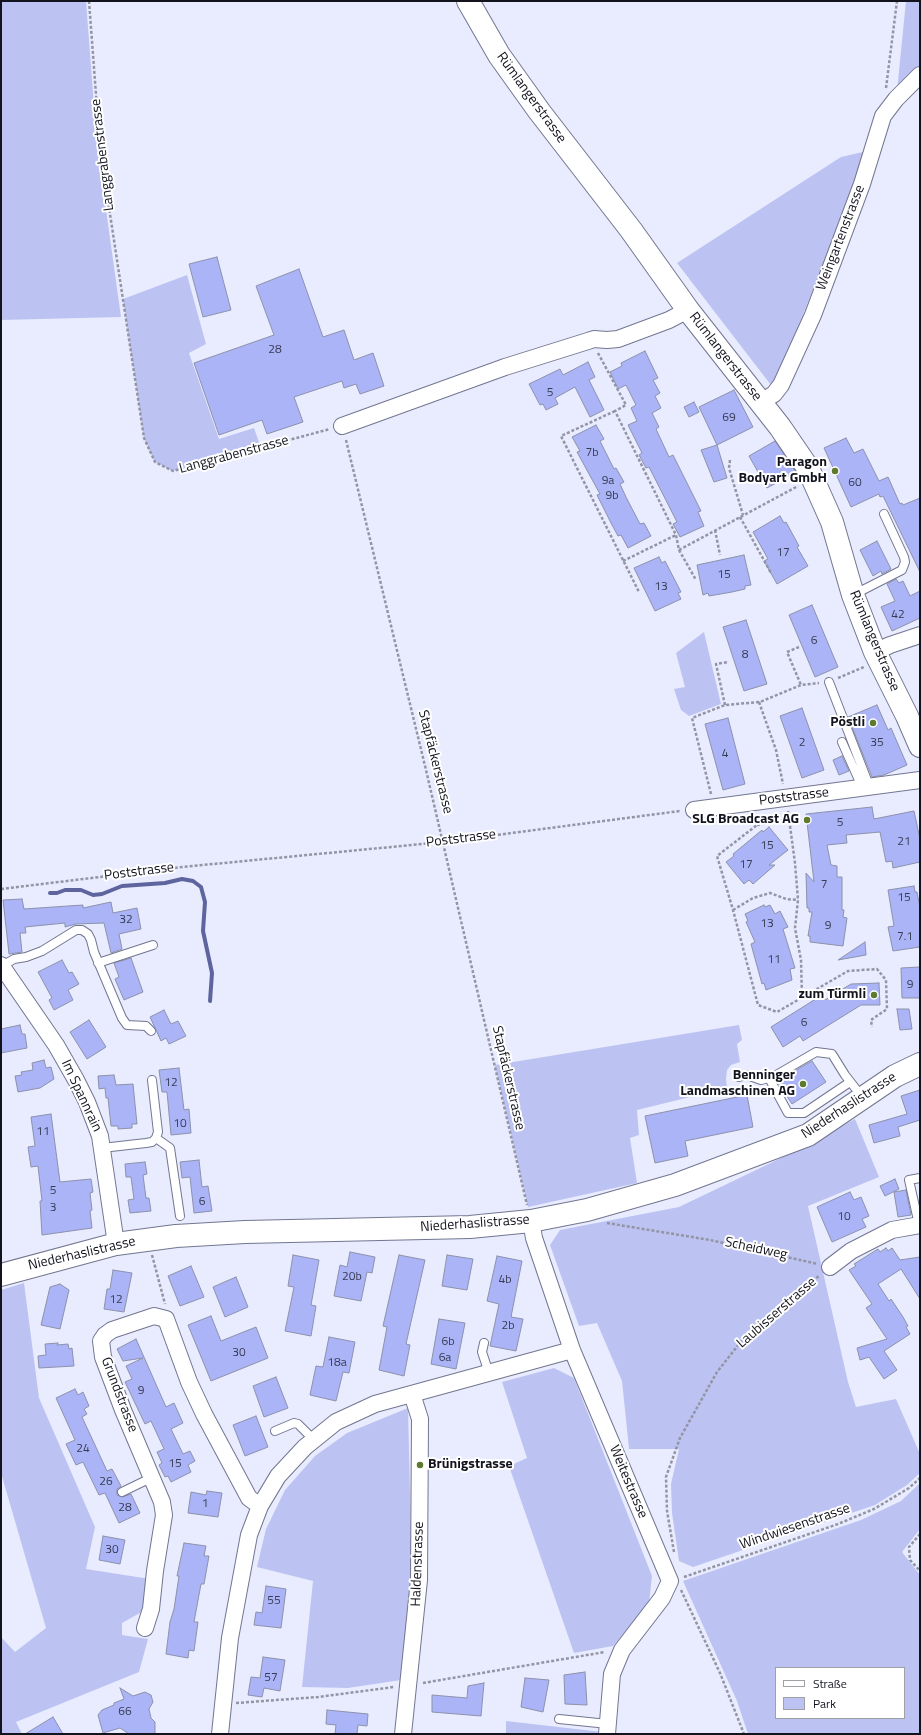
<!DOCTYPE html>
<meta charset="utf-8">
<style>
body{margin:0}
#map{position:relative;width:921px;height:1735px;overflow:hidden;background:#e9ecfe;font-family:"Titillium Web",sans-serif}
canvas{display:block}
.frame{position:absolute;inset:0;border:2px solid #12131d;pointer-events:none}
.legend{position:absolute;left:775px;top:1667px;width:130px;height:52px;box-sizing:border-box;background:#fff;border:1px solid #a0a1a5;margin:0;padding:5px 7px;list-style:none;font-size:12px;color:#12131d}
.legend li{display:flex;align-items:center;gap:8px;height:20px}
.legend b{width:20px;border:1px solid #a0a1a5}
</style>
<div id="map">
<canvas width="921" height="1735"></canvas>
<div class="frame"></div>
<ul class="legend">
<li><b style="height:5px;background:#fff"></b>Straße</li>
<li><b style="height:11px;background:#bcc3f2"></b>Park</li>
</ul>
</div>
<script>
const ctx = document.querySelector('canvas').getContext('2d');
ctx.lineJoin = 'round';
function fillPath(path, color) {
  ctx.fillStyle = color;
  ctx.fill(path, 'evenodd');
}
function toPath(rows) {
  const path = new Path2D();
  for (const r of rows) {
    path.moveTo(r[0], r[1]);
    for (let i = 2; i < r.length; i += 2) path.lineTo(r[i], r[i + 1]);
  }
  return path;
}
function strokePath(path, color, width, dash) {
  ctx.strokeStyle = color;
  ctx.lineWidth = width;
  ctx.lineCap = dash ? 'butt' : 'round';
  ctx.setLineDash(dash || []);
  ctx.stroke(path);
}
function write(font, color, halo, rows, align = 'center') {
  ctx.font = font + ' "Titillium Web",sans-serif';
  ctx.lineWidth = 4;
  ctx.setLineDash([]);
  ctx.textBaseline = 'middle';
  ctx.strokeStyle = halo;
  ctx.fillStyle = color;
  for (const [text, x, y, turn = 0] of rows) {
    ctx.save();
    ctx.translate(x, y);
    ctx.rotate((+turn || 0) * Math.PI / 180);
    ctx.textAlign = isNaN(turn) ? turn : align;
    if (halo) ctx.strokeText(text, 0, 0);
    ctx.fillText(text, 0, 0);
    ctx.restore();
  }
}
const green = toPath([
 [1,1,86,1,97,145,121,317,1,320],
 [906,1,920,1,920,68,897,91],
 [867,151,774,389,677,263,841,157],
 [187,275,206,344,189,353,219,439,254,428,261,448,173,471,155,462,144,438,123,299],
 [704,632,721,704,689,716,681,710,674,689,685,687,676,653],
 [739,1025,742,1040,737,1044,740,1062,731,1065,727,1070,726,1079,727,1088,637,1110,639,1135,630,1138,637,1183,528,1207,495,1065],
 [855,1119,879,1177,808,1206,848,1382,856,1407,896,1399,920,1454,920,1473,907,1485,875,1505,693,1567,679,1561,672,1513,671,1484,679,1449,629,1449,622,1381,597,1323,579,1326,550,1245,560,1230,679,1207,779,1159],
 [24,1283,39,1398,95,1527,86,1569,150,1579,147,1609,122,1623,122,1635,148,1639,139,1672,16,1722,22,1734,1,1734,1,1637,15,1652,46,1628,1,1473,1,1290],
 [554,1368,574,1378,652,1576,649,1603,613,1646,574,1653,509,1466,527,1458,502,1382],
 [408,1408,412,1579,401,1680,348,1688,302,1687,313,1581,257,1567,266,1529,285,1490,315,1456,347,1433],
 [920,1483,920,1529,902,1552,920,1575,920,1734,748,1734,737,1701,683,1581,861,1520,901,1501],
 [776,1668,904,1668,904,1718,776,1718],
 [506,1721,602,1732,602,1734,506,1734]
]);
const stream = toPath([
 [50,893,57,893,65,890,81,890,93,895,102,894,122,886,165,883,182,879,193,881,201,887,205,902,203,931,212,973,210,1001]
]);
const building = toPath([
 [217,257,231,310,203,317,189,264,217,257],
 [299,269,323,337,344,330,354,360,373,353,384,386,360,394,356,384,344,388,342,381,294,397,303,422,267,434,262,420,219,435,194,363,274,335,256,286,299,269],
 [645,351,658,378,653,380,660,393,655,396,661,408,652,413,659,427,656,429,669,457,673,455,701,511,698,512,704,526,680,537,673,524,677,522,649,467,646,468,639,455,642,453,628,425,637,421,631,408,636,405,626,385,618,389,610,372,622,366,621,363,645,351],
 [588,362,595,377,589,380,604,410,590,417,575,387,555,398,558,404,546,410,543,404,540,405,529,384,560,369,563,375,588,362],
 [734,390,753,427,717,445,727,478,714,482,701,450,717,445,699,407,734,390],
 [694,402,699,412,689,417,684,407,694,402],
 [596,425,604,439,600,441,614,469,616,468,624,482,620,484,626,497,640,524,644,523,651,536,628,548,621,535,618,536,611,523,597,495,600,494,577,452,580,451,572,437,596,425],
 [846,438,854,453,863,449,879,481,888,477,900,504,902,503,903,505,920,498,920,572,883,496,880,497,879,494,851,507,824,448,846,438],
 [775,441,796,472,767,488,749,456,775,441],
 [780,516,784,523,786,522,799,546,797,547,808,566,777,584,764,561,768,559,753,532,780,516],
 [877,541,891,569,882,574,881,571,873,576,860,550,877,541],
 [744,555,751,585,745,586,745,589,732,592,709,596,708,593,703,595,697,565,744,555],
 [659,557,662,563,665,561,681,592,678,593,681,599,655,611,634,568,659,557],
 [896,579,899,583,903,581,910,596,920,591,920,618,892,631,881,607,895,601,887,584,896,579],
 [812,605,838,667,815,677,789,615,812,605],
 [746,620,767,684,744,691,723,627,746,620],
 [877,705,888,730,891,728,907,765,884,775,872,777,848,717,877,705],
 [802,708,824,770,802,778,780,716,802,708],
 [728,718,745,784,723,790,705,724,728,718],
 [842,756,849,771,839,775,833,760,842,756],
 [872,807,874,819,914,811,920,839,920,862,893,868,892,861,886,862,880,832,846,835,847,843,827,845,831,865,837,866,837,877,842,877,842,910,844,910,843,917,847,918,843,946,810,942,810,936,808,936,812,912,809,912,809,908,807,908,806,873,814,882,806,814,872,807],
 [769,827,788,850,769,865,775,865,753,884,749,880,744,884,726,862,734,856,733,854,762,830,763,832,769,827],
 [914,886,915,892,917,892,920,907,920,947,893,951,888,927,894,926,888,890,914,886],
 [22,899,24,909,83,905,83,908,111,902,113,913,137,908,141,929,119,934,122,949,111,953,104,923,76,924,65,927,65,923,25,927,26,933,20,933,22,952,9,954,3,900,22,899],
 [764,905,765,907,770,905,775,914,780,911,788,927,783,929,795,968,790,969,792,980,766,990,764,983,762,984,751,944,755,942,746,922,748,921,745,914,764,905],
 [865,942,866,955,838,960,865,942],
 [131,958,143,992,124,1000,115,979,119,977,114,963,131,958],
 [62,960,69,973,72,972,79,984,68,990,73,1000,54,1010,49,1000,52,998,38,972,62,960],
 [920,967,920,998,902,998,901,968,920,967],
 [879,983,880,1005,861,1005,803,1041,800,1036,783,1047,771,1027,822,995,825,1000,851,984,879,983],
 [897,1009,909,1009,912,1029,900,1030,897,1009],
 [164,1010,171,1024,178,1021,186,1036,169,1044,166,1038,161,1041,150,1017,164,1010],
 [89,1020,106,1047,87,1059,70,1032,89,1020],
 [20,1025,22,1034,25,1034,27,1048,1,1053,1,1029,20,1025],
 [44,1060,46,1068,51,1067,54,1079,40,1088,18,1092,15,1076,22,1075,21,1072,33,1070,32,1063,44,1060],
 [812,1061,826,1082,792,1104,777,1081,812,1061],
 [179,1068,184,1110,189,1109,191,1133,171,1135,167,1092,162,1092,159,1070,179,1068],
 [114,1075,116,1085,133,1084,137,1124,132,1124,132,1128,118,1129,118,1126,111,1126,108,1098,106,1098,105,1088,99,1089,98,1076,114,1075],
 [920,1090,920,1120,898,1127,900,1136,874,1143,869,1125,907,1114,901,1096,920,1090],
 [747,1095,753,1127,685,1141,688,1156,655,1163,645,1116,747,1095],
 [51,1114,60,1182,91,1179,93,1192,90,1193,92,1210,90,1211,92,1228,42,1235,40,1201,42,1201,38,1166,31,1167,28,1147,35,1146,31,1117,51,1114],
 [199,1160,202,1187,208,1186,212,1211,194,1213,190,1177,182,1178,180,1162,199,1160],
 [145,1162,147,1174,143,1175,146,1198,149,1198,151,1211,130,1213,128,1200,134,1199,131,1177,126,1177,125,1164,145,1162],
 [895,1179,899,1189,885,1196,880,1186,895,1179],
 [906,1190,911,1215,898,1217,894,1192,906,1190],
 [850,1192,854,1200,861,1197,869,1216,862,1219,866,1227,832,1242,817,1207,850,1192],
 [886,1248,888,1251,892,1248,900,1260,920,1257,920,1299,901,1269,878,1284,889,1301,891,1299,903,1317,908,1326,906,1327,910,1334,884,1351,897,1370,884,1379,869,1357,860,1360,857,1348,887,1339,866,1308,872,1304,849,1270,856,1266,854,1264,878,1249,880,1252,886,1248],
 [350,1252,375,1257,372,1273,367,1272,361,1301,334,1296,340,1265,347,1267,350,1252],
 [293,1255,319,1260,311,1305,316,1306,311,1336,285,1331,294,1287,288,1286,293,1255],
 [399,1255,425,1260,406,1344,410,1345,404,1376,379,1370,387,1327,383,1326,399,1255],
 [447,1255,473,1259,467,1290,442,1286,447,1255],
 [497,1256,522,1261,511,1317,523,1319,516,1351,490,1346,499,1304,487,1301,497,1256],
 [191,1266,204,1297,180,1306,168,1276,191,1266],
 [113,1270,132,1273,124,1312,104,1309,107,1289,110,1289,113,1270],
 [236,1277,248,1307,225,1317,213,1287,236,1277],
 [60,1284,69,1290,60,1329,41,1325,50,1287,60,1284],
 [211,1316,221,1341,256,1327,268,1358,211,1381,188,1325,211,1316],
 [439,1319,465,1323,456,1369,431,1364,439,1319],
 [329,1337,355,1342,349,1373,343,1372,336,1401,310,1395,316,1366,323,1367,329,1337],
 [136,1339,166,1407,174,1403,183,1423,171,1429,183,1454,190,1451,195,1461,188,1465,191,1472,171,1482,168,1476,165,1477,159,1465,162,1463,157,1452,164,1449,151,1421,145,1424,125,1382,132,1379,126,1366,143,1358,123,1361,117,1349,136,1339],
 [58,1343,57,1345,68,1344,69,1349,72,1348,74,1366,39,1368,38,1356,46,1355,45,1344,58,1343],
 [276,1377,288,1408,264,1417,253,1386,276,1377],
 [75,1389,78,1395,83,1392,89,1406,84,1409,87,1414,82,1417,107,1471,112,1469,121,1486,117,1489,117,1495,122,1497,131,1494,140,1513,119,1523,105,1493,99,1495,83,1462,76,1465,66,1444,75,1440,56,1398,75,1389],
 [256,1416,268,1447,245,1456,233,1425,256,1416],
 [207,1491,222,1493,218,1517,188,1513,191,1492,206,1495,207,1491],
 [103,1536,125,1540,120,1564,99,1560,103,1536],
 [184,1543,206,1546,204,1556,209,1556,204,1584,201,1584,194,1622,198,1622,194,1651,189,1650,188,1658,166,1654,170,1622,174,1609,179,1576,177,1576,184,1543],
 [266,1586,286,1589,281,1628,254,1625,256,1612,262,1613,266,1586],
 [263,1657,285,1660,280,1691,264,1688,262,1697,248,1695,251,1677,260,1678,263,1657],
 [585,1672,587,1705,565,1704,564,1675,585,1672],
 [525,1678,549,1680,543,1712,521,1707,525,1678],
 [484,1683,481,1716,432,1712,432,1695,467,1698,468,1686,484,1683],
 [120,1688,133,1696,145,1692,151,1695,153,1702,149,1709,151,1718,155,1722,155,1734,129,1734,120,1728,103,1733,98,1715,102,1710,114,1705,114,1703,124,1699,120,1688],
 [327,1710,368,1714,367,1726,358,1725,357,1734,335,1734,336,1725,326,1724,327,1710],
 [53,1717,63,1734,25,1734,53,1717]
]);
const path = toPath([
 [89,1,100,148,144,438,155,462,173,471,330,429],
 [886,88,897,1],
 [598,353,626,405,615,411,676,535,679,550,696,580],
 [615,411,561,436,639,592],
 [346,440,426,770,527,1205],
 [730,460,729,468,743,515],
 [740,517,771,573],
 [715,530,720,555],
 [679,550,798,486],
 [623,561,676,535],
 [799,647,787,652,801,685],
 [838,678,864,667],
 [759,702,776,750,783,784],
 [725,705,716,664,728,662],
 [711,794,692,718,725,705,760,702,801,685,819,683],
 [788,811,795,863,798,900,795,928,801,960,802,997],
 [756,816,757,825,717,856,733,910,758,1005,777,1012,848,971,877,969,886,980,887,1009,871,1020,872,1027],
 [757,825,788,819],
 [1,889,182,867,443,842,680,811],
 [733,910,753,898,770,893,786,899,798,900],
 [607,1223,710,1240,818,1264],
 [152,1255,165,1304],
 [920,1534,909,1547,910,1560,920,1571],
 [674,1552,667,1511,666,1477,680,1438,717,1372,743,1339,820,1275],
 [684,1577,838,1524,874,1509,909,1488,920,1478],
 [681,1590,720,1673,744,1734],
 [423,1683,605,1652],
 [236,1703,318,1697,394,1687]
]);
const lane = toPath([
 [853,595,902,570,905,562,904,557,884,514],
 [829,682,870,788],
 [842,742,863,789],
 [98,963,153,945],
 [2,966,14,959,26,957,42,951,76,930,82,930,88,934,91,940,94,952,122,1018,127,1025,146,1026,151,1031],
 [739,1077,747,1075,761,1080,773,1077,816,1052,832,1054,845,1075,863,1098],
 [769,1078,788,1113,804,1113,850,1082],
 [156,1138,170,1148,180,1216],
 [102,1148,146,1143,152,1142,156,1138,158,1132,152,1080],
 [919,1225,909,1180,920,1178],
 [484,1343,482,1352,489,1373],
 [275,1431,294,1423,298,1424,314,1440],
 [122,1492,153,1477],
 [559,1719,608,1724]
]);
const street = toPath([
 [761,402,774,394,781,385,813,315,862,184,883,116,896,99,920,75],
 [342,426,505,367,588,341,594,339,607,340,618,339,669,320,688,310],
 [875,652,890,645,920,635],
 [694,810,920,780],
 [1,965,56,1045,76,1080,87,1102,100,1136,116,1244],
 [531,1221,534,1238,572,1350,670,1581,662,1598,622,1650,612,1674,607,1734],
 [830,1267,851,1251,892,1230,920,1225],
 [145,1628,151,1609,155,1571,164,1515,162,1502,123,1410,103,1357,101,1341,105,1335,112,1330,154,1316,166,1319,189,1382,204,1414,249,1498,260,1506],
 [220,1734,230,1638,249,1535,260,1506,278,1476,305,1447,336,1422,375,1404,572,1350],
 [403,1734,419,1580,420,1419,412,1394]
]);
const secondary = toPath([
 [468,1,499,55,539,111,631,230,688,310,780,427,808,468,832,522,853,595,875,652,907,716,920,746],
 [1,1275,116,1244,176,1236,245,1232,470,1227,531,1221,587,1210,675,1185,808,1135,895,1076,920,1064]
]);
const markers = [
 [835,471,4,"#5d7a2f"],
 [873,723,4,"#5d7a2f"],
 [807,820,4,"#5d7a2f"],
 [874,995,4,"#5d7a2f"],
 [803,1084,4,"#5d7a2f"],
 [420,1465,4,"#5d7a2f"]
];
const numberNames = [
 ["28",275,350],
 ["5",550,393],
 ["69",729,418],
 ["7b",592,453],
 ["9a",608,481],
 ["60",855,483],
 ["9b",612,496],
 ["17",783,553],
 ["15",724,575],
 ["13",661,587],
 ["42",898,615],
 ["6",814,641],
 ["8",745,655],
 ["2",802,743],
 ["35",877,743],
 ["4",725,754],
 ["5",840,823],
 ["21",904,842],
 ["15",767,846],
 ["17",746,865],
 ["7",824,885],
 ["15",904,898],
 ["32",126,920],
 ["13",767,924],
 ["9",828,926],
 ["7.1",905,937],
 ["11",774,960],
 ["9",910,985],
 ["6",804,1023],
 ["12",171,1083],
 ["10",180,1124],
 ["11",43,1132],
 ["5",53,1191],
 ["6",202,1202],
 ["3",53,1208],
 ["10",844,1217],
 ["20b",352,1277],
 ["4b",505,1280],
 ["12",116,1300],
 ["2b",508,1326],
 ["6b",448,1342],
 ["30",239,1353],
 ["6a",445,1358],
 ["18a",337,1363],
 ["9",141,1391],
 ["24",83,1449],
 ["15",175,1464],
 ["26",106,1482],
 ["1",205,1504],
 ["28",125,1508],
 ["30",112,1550],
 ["55",274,1601],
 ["57",271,1678],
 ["66",125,1712]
];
const streetNames = [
 ["Rümlangerstrasse",531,98,54],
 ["Langgrabenstrasse",103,155,-97],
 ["Weingartenstrasse",841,238,-69],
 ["Rümlangerstrasse",725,357,52],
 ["Langgrabenstrasse",234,455,-15],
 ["Rümlangerstrasse",874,641,67],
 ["Stapfäckerstrasse",435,762,76],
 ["Poststrasse",794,797,-7],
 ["Poststrasse",461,839,-7],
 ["Poststrasse",139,872,-7],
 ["Stapfäckerstrasse",508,1078,77],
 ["Im Spannrain",81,1096,65],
 ["Niederhaslistrasse",849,1106,-33],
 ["Niederhaslistrasse",475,1224,-4],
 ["Scheidweg",756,1249,12],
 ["Niederhaslistrasse",82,1254,-13],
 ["Laubisserstrasse",777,1313,-41],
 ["Grundstrasse",119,1395,69],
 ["Weitestrasse",628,1482,67],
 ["Windwiesenstrasse",795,1527,-19],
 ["Haldenstrasse",418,1564,-88]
];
const poiNames = [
 ["Paragon",827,463],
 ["Bodyart GmbH",827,479],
 ["Pöstli",865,723],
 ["SLG Broadcast AG",799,820],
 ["zum Türmli",866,995],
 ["Benninger",795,1076],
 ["Landmaschinen AG",795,1092],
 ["Brünigstrasse",428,1465,"left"]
];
fillPath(green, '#bcc3f2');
strokePath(stream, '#5e649e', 4);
fillPath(building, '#aab4f6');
strokePath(building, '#8c91ac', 1);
strokePath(lane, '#727690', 10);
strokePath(street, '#727690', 18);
strokePath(secondary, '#727690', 24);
strokePath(path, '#9395a4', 2.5, [3, 2]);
strokePath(lane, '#fff', 8);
strokePath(street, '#fff', 16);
strokePath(secondary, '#fff', 22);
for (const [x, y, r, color] of markers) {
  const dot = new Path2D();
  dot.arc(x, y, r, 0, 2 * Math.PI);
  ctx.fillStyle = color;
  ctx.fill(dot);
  strokePath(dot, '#fff', 1.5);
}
write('12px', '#383b53', null, numberNames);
write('14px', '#12131d', '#fff', streetNames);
write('bold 14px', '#12131d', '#fff', poiNames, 'right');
</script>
